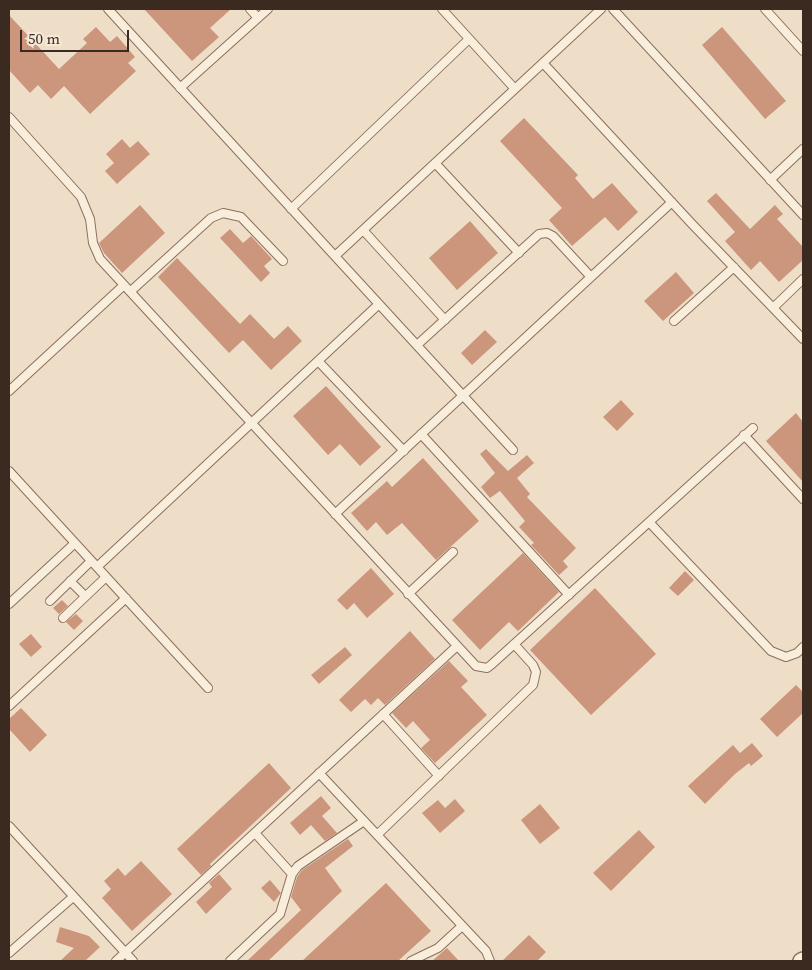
<!DOCTYPE html>
<style>
body{margin:0}
#map{position:relative;width:812px;height:970px;overflow:hidden;background:#eedec7;font-family:"Source Serif 4",serif}
canvas{display:block}
.frame{position:absolute;inset:0;border:10px solid #3b2a20;pointer-events:none}
.scale{position:absolute;left:20px;top:30px;width:109px;height:22px;box-sizing:border-box;border:2px solid #3b2a20;border-top:0;padding-left:6px;font-size:15px;line-height:18px;white-space:nowrap;color:#3b2a20;-webkit-text-stroke:4px #f6e9d7;paint-order:stroke}
</style>
<div id="map">
<canvas width="812" height="970"></canvas>
<div class="frame"></div>
<div class="scale">50 m</div>
</div>
<script>
const ctx = document.querySelector('canvas').getContext('2d');
ctx.lineJoin = 'round';
function fillPath(path, color) {
  ctx.fillStyle = color;
  ctx.fill(path, 'evenodd');
}
function toPath(rows) {
  const path = new Path2D();
  for (const r of rows) {
    path.moveTo(r[0], r[1]);
    for (let i = 2; i < r.length; i += 2) path.lineTo(r[i], r[i + 1]);
  }
  return path;
}
function strokePath(path, color, width, dash) {
  ctx.strokeStyle = color;
  ctx.lineWidth = width;
  ctx.lineCap = dash ? 'butt' : 'round';
  ctx.setLineDash(dash || []);
  ctx.stroke(path);
}
const building = toPath([
 [144,9,231,9,210,28,219,37,192,61],
 [9,15,59,69,87,43,83,39,96,27,110,42,117,36,135,57,128,63,136,71,90,114,64,86,51,99,38,85,30,93,9,70],
 [722,27,786,101,765,119,702,45],
 [524,118,578,175,575,178,593,199,612,183,638,212,618,231,605,217,572,246,549,220,562,208,500,141],
 [122,139,130,148,138,141,150,154,117,184,105,171,114,163,106,154],
 [716,193,750,229,775,205,783,214,777,219,803,247,803,260,779,282,760,261,751,270,725,241,735,232,707,201],
 [140,205,165,233,122,273,104,253,99,243],
 [470,221,498,253,457,290,429,258],
 [230,229,243,243,251,236,272,259,264,266,270,273,261,282,220,238],
 [177,258,240,324,250,314,274,339,288,326,302,341,271,370,243,340,229,353,158,277],
 [676,272,694,293,663,321,644,301],
 [485,330,497,342,472,365,461,353],
 [326,386,381,447,360,466,340,444,328,455,293,416],
 [621,400,634,414,617,431,603,417],
 [796,413,803,422,803,482,766,441],
 [486,449,508,471,527,455,534,463,517,478,530,494,527,497,576,548,563,561,568,567,559,575,531,545,534,543,519,527,525,521,500,491,490,498,481,487,495,473,480,454],
 [423,458,479,521,436,560,402,523,387,535,376,522,367,531,351,513,387,481,392,487],
 [523,553,559,592,518,631,509,622,480,650,452,620],
 [371,568,394,594,367,618,354,603,347,610,337,600],
 [685,571,694,580,678,596,669,588],
 [595,588,656,654,591,715,530,650],
 [62,600,68,606,59,614,53,608],
 [76,614,83,621,74,630,66,622],
 [410,631,435,659,385,705,378,698,371,705,365,699,351,712,339,700],
 [31,634,42,647,31,657,19,644],
 [345,647,352,655,319,684,311,675],
 [449,661,468,681,461,687,487,715,435,763,421,748,430,740,413,721,406,728,392,713],
 [796,685,803,692,803,713,777,737,760,719],
 [21,708,47,735,30,752,9,729,9,719],
 [752,743,763,756,751,766,749,763,735,774,705,804,688,786,733,745,740,753],
 [269,763,291,788,210,864,211,866,201,875,177,849],
 [321,796,331,808,322,816,337,833,325,841,311,825,300,835,290,823],
 [455,799,465,811,440,833,422,813,438,800,445,808],
 [540,804,560,828,540,844,521,820],
 [639,830,655,847,611,891,593,873],
 [348,839,353,846,325,868,342,891,268,961,247,961,301,910,291,897,297,877,302,870],
 [141,861,172,894,132,931,102,898,111,889,104,881,118,868,125,876],
 [219,874,232,889,206,914,196,902,212,887,209,883],
 [270,880,281,893,274,902,261,888],
 [386,883,431,931,398,961,302,961],
 [60,927,89,936,100,947,85,961,60,961,74,948,56,942],
 [529,935,546,952,537,961,502,961],
 [447,948,459,961,432,961]
]);
const service = toPath([
 [108,9,513,450],
 [250,9,258,18],
 [442,9,515,89],
 [613,9,803,215],
 [765,9,803,51],
 [543,63,692,224,803,339],
 [180,88,268,9],
 [9,117,81,197,90,219,93,243,100,259,476,666,487,668,491,665,753,428],
 [435,163,519,253],
 [770,180,803,149],
 [291,209,469,39],
 [363,230,445,320],
 [335,256,601,9],
 [131,291,211,218,223,213,241,217,283,261],
 [774,307,803,279],
 [674,321,734,267],
 [417,345,539,234,547,233,553,236,591,277],
 [318,361,404,451],
 [9,391,124,285],
 [421,434,569,595],
 [744,435,803,499],
 [9,471,208,688],
 [335,514,672,202],
 [649,522,771,651,786,657,797,653,803,647],
 [97,567,379,304],
 [70,581,85,596],
 [408,594,453,552],
 [50,601,91,561],
 [9,604,75,543],
 [63,618,106,577],
 [9,706,126,598],
 [383,714,439,776],
 [319,773,486,951,490,961],
 [9,826,133,961],
 [255,833,292,874],
 [377,835,533,685,536,672,533,665,514,644],
 [9,953,73,897],
 [116,961,457,646],
 [230,961,280,914,292,874,298,866,364,821],
 [411,961,438,948,462,926]
]);
const minor = toPath([
 [801,961,803,960]
]);
fillPath(building, '#cc967d');
strokePath(service, '#8a705c', 10);
strokePath(minor, '#8a705c', 18);
strokePath(service, '#f9eddb', 8);
strokePath(minor, '#f9eddb', 15);
</script>
